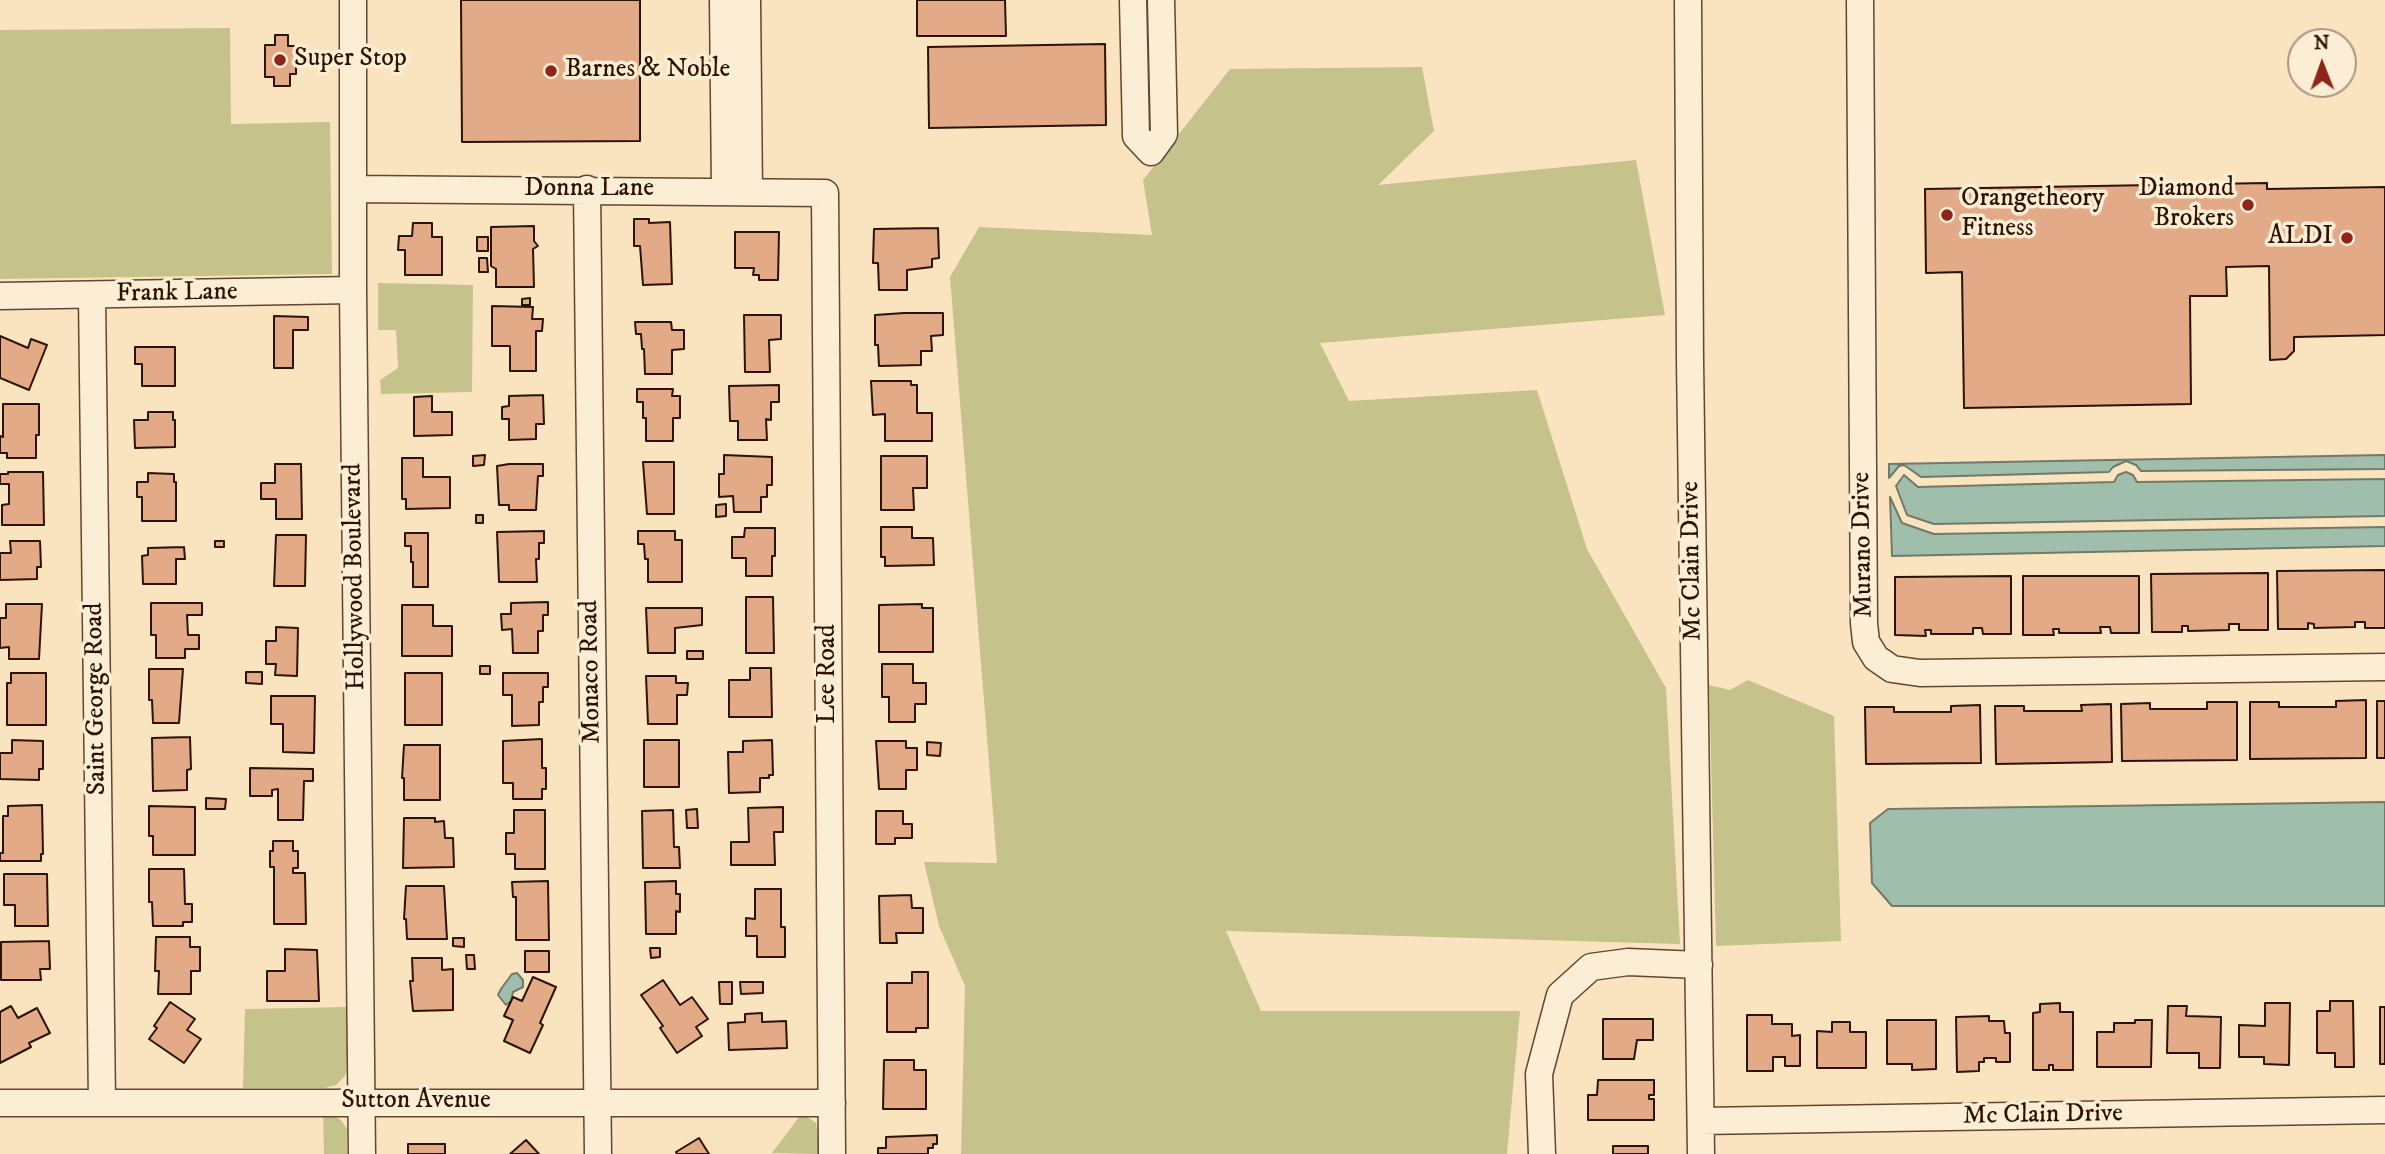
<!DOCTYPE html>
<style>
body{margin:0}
#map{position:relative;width:2385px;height:1154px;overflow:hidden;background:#fae4bf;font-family:"IM FELL DW Pica",serif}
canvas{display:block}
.north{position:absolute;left:2287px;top:28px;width:70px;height:70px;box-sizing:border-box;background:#fcedd5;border:2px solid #aa9580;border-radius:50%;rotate:359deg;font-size:19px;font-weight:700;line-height:28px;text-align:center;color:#2e1200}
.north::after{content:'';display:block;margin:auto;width:24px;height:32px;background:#8f2418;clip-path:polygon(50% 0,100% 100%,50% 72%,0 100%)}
</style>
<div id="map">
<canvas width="2385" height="1154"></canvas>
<div class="north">N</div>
</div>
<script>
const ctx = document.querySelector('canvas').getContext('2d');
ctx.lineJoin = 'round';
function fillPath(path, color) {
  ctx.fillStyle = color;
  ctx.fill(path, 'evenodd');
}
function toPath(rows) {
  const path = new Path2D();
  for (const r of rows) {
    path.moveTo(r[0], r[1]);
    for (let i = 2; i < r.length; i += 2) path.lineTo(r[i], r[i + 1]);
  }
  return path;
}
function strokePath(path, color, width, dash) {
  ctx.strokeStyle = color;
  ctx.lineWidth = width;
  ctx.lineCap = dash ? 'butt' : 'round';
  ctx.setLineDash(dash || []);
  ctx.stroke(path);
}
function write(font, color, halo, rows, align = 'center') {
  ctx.font = font + ' "IM FELL DW Pica",serif';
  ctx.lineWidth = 7;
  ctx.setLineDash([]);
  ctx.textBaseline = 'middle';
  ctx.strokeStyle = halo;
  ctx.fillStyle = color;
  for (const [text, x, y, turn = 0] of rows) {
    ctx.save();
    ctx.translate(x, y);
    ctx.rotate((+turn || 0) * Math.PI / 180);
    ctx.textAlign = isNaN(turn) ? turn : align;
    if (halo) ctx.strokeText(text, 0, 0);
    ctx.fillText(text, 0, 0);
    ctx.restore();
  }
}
const green = toPath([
 [230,28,231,124,330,122,332,274,0,279,0,30],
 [1422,67,1434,131,1378,185,1636,160,1665,315,1320,343,1349,401,1537,390,1587,549,1666,688,1680,944,1226,931,1261,1011,1520,1011,1507,1154,961,1154,965,986,939,926,924,862,997,863,950,277,979,227,1152,235,1143,180,1230,69],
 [378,283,473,285,472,392,381,394,380,380,398,368,396,330,378,330],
 [1748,680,1834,716,1841,941,1716,946,1709,685,1730,690],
 [347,1007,348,1066,345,1076,336,1085,325,1088,243,1088,245,1009],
 [802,1113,816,1123,821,1154,772,1153],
 [323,1114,331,1114,341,1120,347,1129,347,1154,324,1154]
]);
const water = toPath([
 [2385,455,2385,469,2141,471,2136,465,2126,461,2113,467,2109,472,1921,477,1904,465,1899,466,1889,478,1889,464,2385,455],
 [2126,472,2133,475,2137,482,2385,479,2385,516,1934,524,1907,515,1896,486,1904,475,1918,487,2114,482,2118,475,2126,472],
 [1890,497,1902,523,1934,534,2385,527,2385,546,1892,556,1890,497],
 [2385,802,2385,906,1892,906,1872,883,1870,823,1888,809,2385,802],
 [517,973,523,980,523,987,513,992,511,1001,506,1005,498,995,501,989,512,974,517,973]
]);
const building = toPath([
 [461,0,640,0,640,141,462,142,461,0],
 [917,0,1005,0,1006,36,917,36,917,0],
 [275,35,288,35,288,46,296,46,296,74,290,74,290,86,274,86,274,77,265,77,265,45,275,45,275,35],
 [1105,44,1106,125,929,128,928,47,1105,44],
 [2267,183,2267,189,2385,187,2385,335,2294,337,2294,351,2286,359,2270,360,2269,266,2226,267,2227,296,2190,296,2191,404,1964,408,1962,272,1926,273,1925,189,2267,183],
 [634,219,649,219,649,223,670,222,672,284,643,285,640,246,634,246,634,219],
 [413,223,432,223,432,237,442,237,442,275,405,275,405,250,398,250,399,236,412,236,413,223],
 [534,226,534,241,538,246,533,249,534,287,496,287,496,269,491,266,491,227,534,226],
 [938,228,939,258,932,259,932,267,907,270,907,290,879,290,878,263,873,263,874,229,938,228],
 [735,232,779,232,778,280,759,280,759,275,753,275,754,268,735,268,735,232],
 [477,237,488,237,488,251,477,251,477,237],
 [479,258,487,258,488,272,479,272,479,258],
 [530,298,530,305,522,305,522,299,530,298],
 [492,306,533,307,532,319,543,319,542,331,536,331,536,371,510,371,510,346,492,346,492,306],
 [904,313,943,313,943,335,931,336,932,351,921,351,921,365,879,366,878,345,875,345,875,315,904,313],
 [744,315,781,315,781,339,769,340,770,372,745,372,744,315],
 [274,316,308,317,308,330,293,330,293,368,274,368,274,316],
 [635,322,671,322,672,330,684,330,684,349,672,350,672,374,645,374,644,349,642,349,641,334,636,334,635,322],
 [0,336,28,348,31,339,47,345,29,390,0,378,0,336],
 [135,347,175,347,175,386,142,386,142,364,135,364,135,347],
 [871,381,911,381,911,385,917,385,917,413,932,413,932,441,885,441,885,414,873,415,871,381],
 [779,385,779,402,771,402,771,420,766,419,767,440,738,440,738,421,730,421,729,386,779,385],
 [637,389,673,389,672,396,680,396,680,418,673,418,673,441,646,441,646,418,643,418,643,402,637,402,637,389],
 [543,395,544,424,536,424,536,439,509,440,509,419,502,419,502,407,509,406,509,396,543,395],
 [432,396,432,412,452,412,452,435,414,436,414,397,432,396],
 [3,404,39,404,39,435,36,435,36,458,7,458,7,453,0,453,0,436,3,437,3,404],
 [148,412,173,412,173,420,175,420,175,447,135,448,134,420,148,420,148,412],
 [485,455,484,465,473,466,473,456,485,455],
 [724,455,772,457,772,485,767,485,767,497,761,497,761,512,734,512,733,496,719,497,719,474,724,474,724,455],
 [881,456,927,456,927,488,913,488,914,510,881,510,881,456],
 [402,458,423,458,423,477,450,477,450,508,406,509,406,499,402,499,402,458],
 [643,462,674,462,674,514,647,514,643,462],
 [275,464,301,464,302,519,276,519,276,499,261,499,261,483,275,483,275,464],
 [509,464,543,464,543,476,538,476,536,510,509,510,509,505,499,505,497,466,509,464],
 [8,472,43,472,44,525,2,525,2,505,9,504,9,484,0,484,0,474,8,474,8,472],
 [148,473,174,474,174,482,176,482,176,521,142,521,142,497,137,497,137,482,148,482,148,473],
 [726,504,726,516,716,517,716,505,726,504],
 [476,515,483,515,483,523,476,523,476,515],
 [881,527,912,527,912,538,933,538,934,565,885,566,885,557,881,557,881,527],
 [745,528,775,528,775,556,772,556,772,576,746,576,746,558,732,558,732,537,744,537,745,528],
 [544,531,544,543,539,543,539,559,536,559,537,582,499,582,497,532,544,531],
 [638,531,675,531,675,540,682,540,682,582,648,582,648,559,645,559,644,544,638,544,638,531],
 [405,533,428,533,428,587,413,587,413,562,411,562,411,546,405,546,405,533],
 [276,535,306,535,305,586,274,586,276,535],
 [10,541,40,541,41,567,37,567,37,579,0,580,0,553,11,553,10,541],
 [215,541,224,541,224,547,215,547,215,541],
 [184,547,185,559,176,559,176,584,143,584,142,556,148,555,148,548,184,547],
 [2385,570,2385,628,2365,628,2365,622,2355,622,2355,627,2314,628,2314,624,2308,623,2308,629,2278,629,2277,571,2385,570],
 [2268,573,2268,630,2239,630,2239,624,2229,624,2229,630,2188,631,2188,626,2182,626,2182,632,2152,632,2151,574,2268,573],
 [2011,576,2011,634,1983,634,1982,628,1973,628,1973,634,1931,634,1931,630,1925,630,1926,636,1895,635,1895,577,2011,576],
 [2023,576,2139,576,2139,633,2111,633,2110,627,2100,627,2101,633,2059,633,2059,629,2053,629,2054,635,2023,635,2023,576],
 [746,597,773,597,774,653,746,653,746,597],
 [548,602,548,615,543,615,543,631,538,631,538,653,513,653,512,629,502,630,501,614,511,614,511,603,548,602],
 [151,603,202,603,202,615,187,615,188,635,199,635,199,649,185,649,185,658,156,658,156,635,151,635,151,603],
 [6,604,42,604,39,659,9,659,9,647,0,648,0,618,6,618,6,604],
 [922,604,922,608,933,608,933,652,879,652,879,605,922,604],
 [402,605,433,605,433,626,452,626,452,656,402,656,402,605],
 [646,608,702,608,702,625,675,628,675,653,648,653,646,608],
 [276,627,298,628,297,676,275,675,276,664,266,664,266,641,276,641,276,627],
 [687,651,703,651,703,659,687,659,687,651],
 [882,664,913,664,913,683,926,683,926,704,915,704,915,722,889,722,889,697,882,697,882,664],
 [480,666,490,666,490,674,480,674,480,666],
 [750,668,771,668,772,717,729,717,729,680,750,680,750,668],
 [149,669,183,669,179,723,153,723,152,700,149,700,149,669],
 [246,672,262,672,262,684,246,683,246,672],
 [11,673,46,673,46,725,7,725,7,683,11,683,11,673],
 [405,673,442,673,442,725,405,725,405,673],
 [503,673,548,673,548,687,543,687,543,702,539,702,539,725,512,726,512,695,503,695,503,673],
 [646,676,676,676,676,683,688,683,687,695,677,695,677,724,648,724,646,676],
 [271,696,315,696,314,753,283,752,283,724,271,724,271,696],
 [2366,700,2366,758,2250,759,2250,702,2279,702,2279,707,2336,707,2336,701,2366,700],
 [2377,701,2385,701,2385,758,2377,758,2377,701],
 [2207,702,2237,702,2237,760,2122,761,2121,704,2150,703,2150,709,2207,709,2207,702],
 [2111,704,2112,762,1996,764,1995,706,2024,706,2024,711,2082,711,2081,705,2111,704],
 [1980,705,1981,763,1866,764,1865,707,1894,707,1894,712,1951,712,1951,706,1980,705],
 [190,737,191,769,187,770,187,790,153,791,152,738,190,737],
 [542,739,542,768,546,768,546,789,542,789,542,799,513,799,513,783,503,783,503,741,542,739],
 [12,740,43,741,43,769,39,769,39,780,0,779,0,753,12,753,12,740],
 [644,740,679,740,679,787,644,787,644,740],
 [772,740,773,775,769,775,769,778,760,778,760,792,729,793,728,752,743,752,743,741,772,740],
 [876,741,906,741,906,748,917,748,917,770,906,770,906,789,879,789,876,741],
 [927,742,941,743,940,756,927,755,927,742],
 [404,745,440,745,440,800,404,800,404,778,402,778,404,745],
 [250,768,313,769,313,781,304,781,303,820,278,820,278,789,272,790,272,796,250,796,250,768],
 [206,798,226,799,225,809,206,809,206,798],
 [42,805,43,854,41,854,41,861,0,861,0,853,3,853,3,816,8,816,8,806,42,805],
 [149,806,195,807,195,855,153,855,153,836,149,836,149,806],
 [783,807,783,832,774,832,775,865,731,865,731,842,749,842,748,808,783,807],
 [697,809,698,828,687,828,686,810,697,809],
 [514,810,545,810,545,869,515,869,515,854,506,854,506,833,514,833,514,810],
 [673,810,674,847,679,847,680,868,643,868,642,811,673,810],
 [876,811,903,811,903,824,912,824,912,838,895,838,895,844,876,844,876,811],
 [404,818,435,818,435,822,444,821,445,838,453,838,454,867,403,868,404,818],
 [273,841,293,841,293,851,298,851,298,868,293,868,293,873,305,873,306,924,274,924,274,867,270,867,270,851,273,851,273,841],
 [149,869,184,869,185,904,192,904,192,922,183,922,183,926,153,926,152,902,149,902,149,869],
 [4,874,47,874,48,926,15,926,15,905,4,905,4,874],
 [548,881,549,940,516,940,516,897,513,897,512,882,548,881],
 [676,881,676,894,680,894,680,912,676,911,676,934,646,934,645,882,676,881],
 [406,886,444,886,447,939,407,939,406,919,404,919,406,886],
 [755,889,781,889,781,927,785,927,785,957,757,957,757,936,746,936,746,918,755,919,755,889],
 [911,895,912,908,923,908,923,933,896,933,897,943,880,943,879,896,911,895],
 [156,937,190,937,190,947,200,947,200,971,191,971,191,994,158,994,159,971,155,971,156,937],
 [453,938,464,938,464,947,453,946,453,938],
 [49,941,50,969,40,969,41,980,1,980,1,942,49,941],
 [650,948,660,948,660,957,651,958,650,948],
 [285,949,317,950,319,1001,267,1001,267,971,285,971,285,949],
 [525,951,549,951,549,972,525,972,525,951],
 [466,955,474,955,475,969,467,969,466,955],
 [412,958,442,958,442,970,453,969,453,1010,413,1011,410,981,413,981,412,958],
 [912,972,928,972,928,1028,916,1028,916,1032,887,1032,887,983,912,983,912,972],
 [533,977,556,987,540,1023,543,1025,530,1053,504,1041,513,1020,504,1016,513,997,522,1001,533,977],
 [663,980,680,1005,692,997,708,1019,696,1027,702,1036,677,1053,660,1028,663,1026,641,995,663,980],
 [719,982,732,982,732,1004,720,1004,719,982],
 [740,982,763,982,763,993,741,994,740,982],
 [2330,1001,2353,1001,2354,1067,2335,1067,2335,1053,2317,1053,2317,1011,2330,1011,2330,1001],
 [170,1002,195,1019,187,1030,201,1039,184,1063,149,1039,157,1028,154,1026,170,1002],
 [2060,1003,2060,1012,2073,1012,2073,1070,2053,1070,2053,1065,2049,1065,2049,1070,2033,1070,2033,1013,2040,1012,2040,1004,2060,1003],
 [2265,1003,2290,1003,2289,1065,2264,1064,2264,1057,2239,1057,2239,1025,2265,1026,2265,1003],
 [11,1006,18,1018,37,1008,50,1033,29,1043,31,1047,0,1063,0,1012,11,1006],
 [2168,1006,2187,1006,2186,1016,2221,1017,2220,1068,2199,1068,2199,1053,2167,1053,2168,1006],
 [2380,1007,2385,1007,2385,1064,2380,1064,2380,1007],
 [762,1013,762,1022,786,1021,787,1048,729,1050,728,1023,745,1022,745,1014,762,1013],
 [1747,1015,1772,1015,1772,1024,1792,1024,1792,1036,1800,1035,1800,1066,1785,1066,1785,1057,1773,1057,1773,1071,1747,1071,1747,1015],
 [1989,1016,1989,1021,2004,1021,2005,1033,2010,1033,2010,1062,1996,1062,1996,1058,1984,1058,1984,1062,1979,1062,1979,1071,1957,1072,1956,1017,1989,1016],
 [1603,1019,1653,1019,1653,1040,1637,1040,1634,1059,1603,1059,1603,1019],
 [1887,1020,1936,1020,1936,1069,1912,1070,1912,1064,1887,1064,1887,1020],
 [2135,1020,2152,1020,2151,1067,2097,1067,2097,1032,2114,1032,2114,1023,2135,1023,2135,1020],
 [1832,1022,1850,1022,1850,1032,1866,1032,1866,1068,1817,1068,1817,1031,1832,1032,1832,1022],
 [884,1060,914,1060,914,1070,926,1070,926,1109,883,1109,884,1060],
 [1598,1080,1654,1080,1654,1095,1649,1095,1649,1099,1654,1099,1654,1120,1588,1120,1588,1095,1597,1095,1598,1080],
 [937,1135,937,1144,933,1144,933,1148,928,1148,928,1154,878,1154,878,1148,886,1148,886,1137,937,1135],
 [699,1138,709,1154,677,1154,676,1152,699,1138],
 [526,1140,539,1154,510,1154,526,1140],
 [408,1144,445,1144,445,1154,408,1154,408,1144],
 [1613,1146,1648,1146,1648,1154,1613,1154,1613,1146]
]);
const minor = toPath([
 [353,0,353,290,362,1154],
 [723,0,725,191],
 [747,0,749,192],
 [1133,0,1136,136,1151,152,1164,134,1161,0],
 [1688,0,1690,360,1701,1154],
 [1860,0,1864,623,1866,642,1876,658,1892,669,1920,673,2385,667],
 [353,189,825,193,832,1154],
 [587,189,598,1154],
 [0,296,353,290],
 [92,296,102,1103],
 [0,1103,832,1103],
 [1701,1121,2385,1110],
 [1542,1154,1539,1074,1560,995,1591,967,1628,962,1699,965]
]);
const markers = [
 [280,60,7,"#8f2418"],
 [551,71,7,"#8f2418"],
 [2248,205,7,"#8f2418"],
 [1947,215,7,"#8f2418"],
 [2347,238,7,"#8f2418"]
];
const poiNames = [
 ["Super Stop",294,60],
 ["Barnes & Noble",565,71],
 ["Diamond",2234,190,"right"],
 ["Brokers",2234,220,"right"],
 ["Orangetheory",1961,200],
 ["Fitness",1961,230],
 ["ALDI",2333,238,"right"]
];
const streetNames = [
 ["Donna Lane",589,190],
 ["Frank Lane",177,294,-1],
 ["Murano Drive",1864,545,-91],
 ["Mc Clain Drive",1693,561,-91],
 ["Hollywood Boulevard",356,577,-91],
 ["Monaco Road",592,672,-91],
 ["Lee Road",829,674,-90],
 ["Saint George Road",97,699,-91],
 ["Sutton Avenue",416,1102],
 ["Mc Clain Drive",2043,1116,-1]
];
fillPath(green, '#c6c28c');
fillPath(water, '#9fbfac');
strokePath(water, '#727a67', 2);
fillPath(building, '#e3aa87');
strokePath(building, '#2e1200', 2);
strokePath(minor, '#614630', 29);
strokePath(minor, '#fcedd5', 26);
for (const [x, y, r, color] of markers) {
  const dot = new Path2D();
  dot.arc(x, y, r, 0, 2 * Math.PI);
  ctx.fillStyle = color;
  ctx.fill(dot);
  strokePath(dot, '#fcedd5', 2.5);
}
write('26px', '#2e1200', '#fcedd5', poiNames, 'left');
write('26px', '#2e1200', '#fcedd5', streetNames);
</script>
